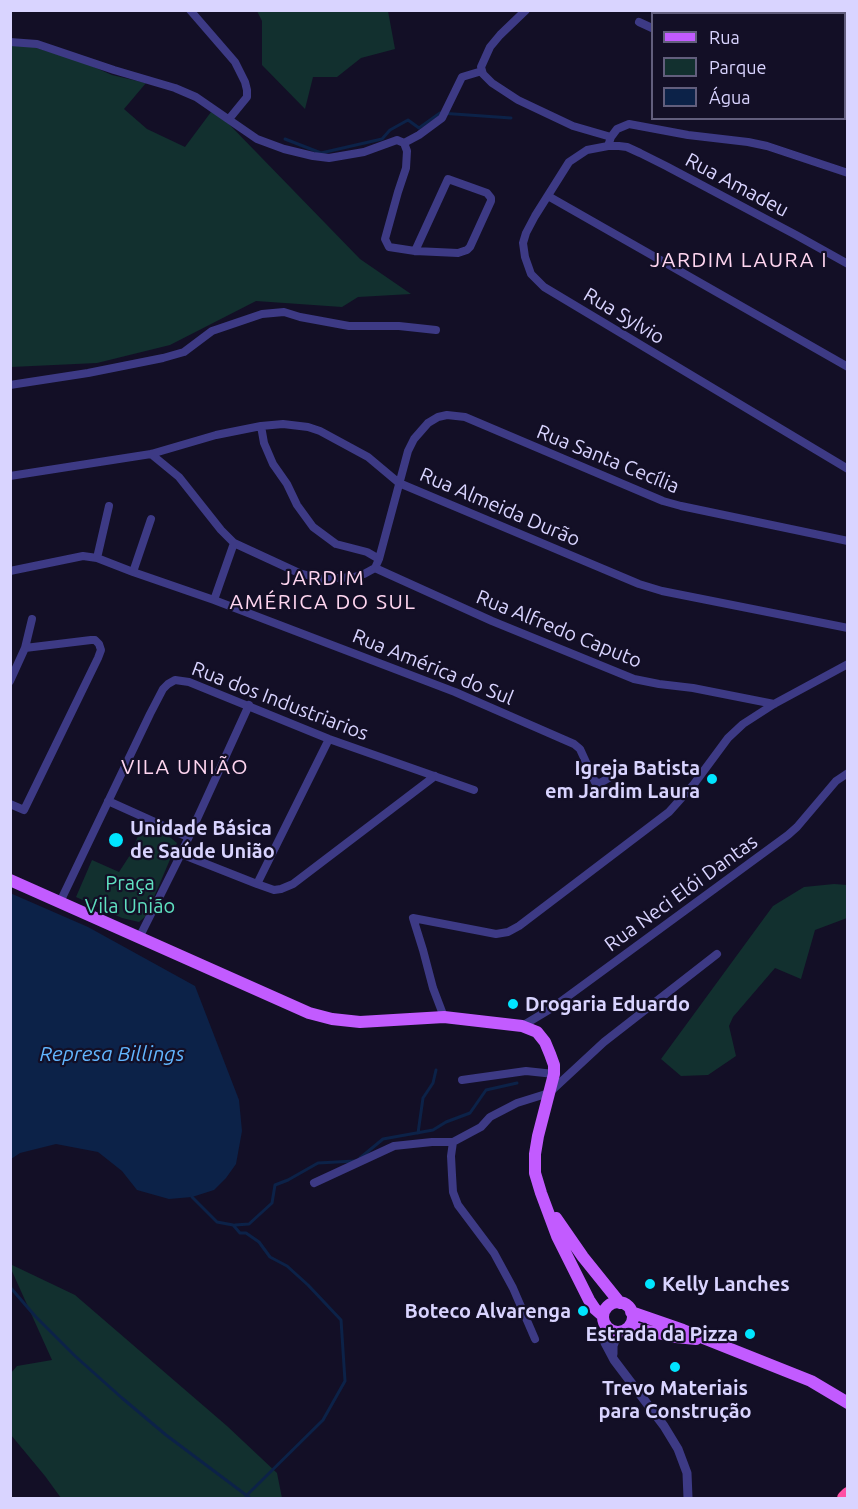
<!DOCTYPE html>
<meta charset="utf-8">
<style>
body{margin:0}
#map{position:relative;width:858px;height:1509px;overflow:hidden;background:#130f26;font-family:Ubuntu,sans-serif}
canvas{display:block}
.frame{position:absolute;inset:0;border:12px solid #d9d4ff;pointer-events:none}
.legend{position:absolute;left:651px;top:12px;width:195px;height:108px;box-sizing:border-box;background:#130f26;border:2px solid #625e7d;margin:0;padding:8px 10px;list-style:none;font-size:18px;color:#d9d4ff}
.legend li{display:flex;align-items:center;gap:12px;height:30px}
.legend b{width:30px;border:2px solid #625e7d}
</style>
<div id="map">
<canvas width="858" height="1509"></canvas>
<div class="frame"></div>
<ul class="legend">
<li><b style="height:8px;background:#c25bff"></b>Rua</li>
<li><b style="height:16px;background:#12302f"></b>Parque</li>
<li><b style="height:16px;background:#0c2248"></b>Água</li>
</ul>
</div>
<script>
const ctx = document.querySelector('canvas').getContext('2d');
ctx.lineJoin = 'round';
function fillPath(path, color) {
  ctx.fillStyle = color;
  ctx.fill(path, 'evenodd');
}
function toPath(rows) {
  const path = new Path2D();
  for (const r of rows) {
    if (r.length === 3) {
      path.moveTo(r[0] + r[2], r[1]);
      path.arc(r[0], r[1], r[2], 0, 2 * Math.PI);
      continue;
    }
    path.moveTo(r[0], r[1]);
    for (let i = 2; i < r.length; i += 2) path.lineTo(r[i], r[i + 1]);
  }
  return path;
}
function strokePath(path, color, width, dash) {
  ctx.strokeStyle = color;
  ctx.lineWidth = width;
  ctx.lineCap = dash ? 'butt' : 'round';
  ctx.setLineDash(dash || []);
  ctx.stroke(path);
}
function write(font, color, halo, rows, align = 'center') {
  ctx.font = font + ' Ubuntu,sans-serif';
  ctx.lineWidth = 4.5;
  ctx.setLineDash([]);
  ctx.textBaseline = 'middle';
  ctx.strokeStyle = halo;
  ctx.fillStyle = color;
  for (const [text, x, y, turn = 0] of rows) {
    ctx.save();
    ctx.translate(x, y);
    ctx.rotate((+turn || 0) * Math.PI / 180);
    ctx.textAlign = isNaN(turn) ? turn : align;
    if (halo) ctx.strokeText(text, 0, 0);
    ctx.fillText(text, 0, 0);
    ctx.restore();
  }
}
const green = toPath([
 [257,11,388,11,395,49,361,58,337,77,313,77,305,109,262,65,262,21],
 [27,45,85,63,112,75,146,83,124,109,147,129,185,147,211,112,224,119,360,259,411,294,358,297,342,307,256,301,170,345,97,363,11,367,11,46],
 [142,824,165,833,177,843,146,916,139,922,122,918,76,897,92,860,119,872,132,852],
 [834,884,847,885,847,918,815,930,801,979,775,968,733,1017,729,1026,736,1056,708,1075,681,1076,661,1059,773,906,804,887],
 [10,1264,75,1295,227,1426,277,1473,282,1498,61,1498,45,1476,11,1435,11,1373,17,1366,52,1360,11,1269]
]);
const water = toPath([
 [10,893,88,927,195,986,239,1100,242,1131,236,1164,226,1178,214,1190,192,1197,169,1199,137,1190,122,1171,98,1152,56,1144,20,1153,11,1159]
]);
const stream = toPath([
 [285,139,321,153,382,139,390,130,408,120,419,128,440,113,511,118],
 [418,1133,423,1098,433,1083,436,1070],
 [360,1158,383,1139,433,1130,446,1122,470,1113,486,1090,517,1083],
 [192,1197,217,1222,233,1225,240,1233,246,1233,259,1242,270,1257,287,1266,308,1285,341,1320,345,1381,323,1420,246,1496],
 [235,1225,249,1224,272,1203,275,1185,288,1180,318,1163,355,1161],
 [10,1287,35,1316,75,1356,122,1398,166,1435,250,1498]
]);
const minor = toPath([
 [190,10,235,62,245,82,247,90,247,97,229,119],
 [526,10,500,35,490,47,481,67,483,74,492,83,518,100,573,126,611,137],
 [669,11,848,12],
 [639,22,652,28],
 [10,42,37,44,114,70,175,88,196,97,257,139,284,149,313,156,329,158,364,152,397,140,404,143],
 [844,90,848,90],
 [404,143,407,151,406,168,398,192,385,239,389,247,415,251,458,253,467,250,470,247,491,201,491,198,487,193,448,179,415,251],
 [404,143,419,135,442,118,462,77,482,71],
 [608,146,611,137,617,129,629,124,688,135,748,142,767,146,848,173],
 [548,196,848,367],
 [848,264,796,235,666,166,640,153,627,147,619,146,608,146,587,150,569,162,535,216,526,233,523,243,525,257,531,274,544,287,848,469],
 [10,385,88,373,163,358,184,352,212,331,262,314,284,312,300,317,349,326,399,326,436,330],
 [261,426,264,443,273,464,287,484,297,505,313,527,336,544,367,552,379,559],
 [151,454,179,477,221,530,234,543,299,573,322,579,354,577,364,574,375,568,379,559,408,451,414,439,428,423,438,417,447,415,465,417,663,501,681,506,848,541],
 [10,476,151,454,216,435,261,426,283,424,308,427,320,431,368,457,399,483,639,584,662,591,848,628],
 [97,558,109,506],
 [375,568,492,621,634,679,659,684,693,688,774,704],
 [10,571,83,556,97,558,133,572,214,600,455,692,574,744,580,749,595,782,600,783,614,775],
 [133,572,151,519],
 [214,600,234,543],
 [10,681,25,648,32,619],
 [108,801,188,837],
 [10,804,24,810,98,658,101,650,99,644,95,640,91,640,25,648],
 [181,854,257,884,274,890,281,889,293,884,435,776],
 [257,884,329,739],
 [60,902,150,714,163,689,168,684,175,680,189,682,329,739,474,790],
 [139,938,181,854,249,705],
 [444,1017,433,988,423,950,413,918,496,934,508,932,519,926,669,812,694,784,728,738,743,724,774,704,848,664],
 [522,1026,552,1008,788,835,797,827,836,781,848,773],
 [462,1080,526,1071,554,1074],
 [314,1183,394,1146,432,1142,453,1142],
 [535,1339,513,1288,494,1253,458,1205,453,1192,452,1175,451,1156,453,1142,481,1127,490,1117,517,1103,549,1093,604,1042,717,954]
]);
const tertiary = toPath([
 [605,1325,605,1343,614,1360,664,1426,678,1449,687,1473,688,1498],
 [613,1354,613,1346,618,1332]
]);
const primary = toPath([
 [10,880,309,1013,332,1019,360,1022,444,1017,522,1026,537,1032,545,1042,550,1054,554,1065,554,1074,538,1136,535,1154,535,1173,541,1193,557,1236,589,1300,595,1309,603,1316],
 [556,1218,583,1257,620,1303],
 [618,1317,15],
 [631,1312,683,1330,811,1381,848,1403],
 [629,1327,676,1337,696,1339]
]);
const motorway = toPath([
 [844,1498,848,1494]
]);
const markers = [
 [712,779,6,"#00e5ff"],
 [116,840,8,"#00e5ff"],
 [513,1004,6,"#00e5ff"],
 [650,1284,6,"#00e5ff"],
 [583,1311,6,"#00e5ff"],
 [750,1334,6,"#00e5ff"],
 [675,1367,6,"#00e5ff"]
];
const streetNames = [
 ["Rua Amadeu",737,185,28],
 ["Rua Sylvio",624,316,31],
 ["Rua Santa Cecília",608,459,22],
 ["Rua Almeida Durão",500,507,23],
 ["Rua Alfredo Caputo",559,629,22],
 ["Rua América do Sul",433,667,22],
 ["Rua dos Industriarios",280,701,21],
 ["Rua Neci Elói Dantas",681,893,-36]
];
const poiNames = [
 ["Igreja Batista",700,768],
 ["em Jardim Laura",700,791],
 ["Unidade Básica",130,828,"left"],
 ["de Saúde União",130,851,"left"],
 ["Drogaria Eduardo",525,1004,"left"],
 ["Kelly Lanches",662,1284,"left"],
 ["Boteco Alvarenga",571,1311],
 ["Estrada da Pizza",738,1334],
 ["Trevo Materiais",675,1388,"center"],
 ["para Construção",675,1411,"center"]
];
const parkNames = [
 ["Praça",130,883],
 ["Vila União",130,906]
];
const neighbourhoodNames = [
 ["JARDIM LAURA I",739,260],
 ["JARDIM",323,578],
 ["AMÉRICA DO SUL",323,602],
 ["VILA UNIÃO",185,767]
];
const waterNames = [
 ["Represa Billings",112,1054]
];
fillPath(green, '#12302f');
fillPath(water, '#0c2248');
strokePath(stream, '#0c2248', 3);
strokePath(minor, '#3d3a85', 8);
strokePath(tertiary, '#3d3a85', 9);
strokePath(primary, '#c25bff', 12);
strokePath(motorway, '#ff4fa3', 14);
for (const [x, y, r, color] of markers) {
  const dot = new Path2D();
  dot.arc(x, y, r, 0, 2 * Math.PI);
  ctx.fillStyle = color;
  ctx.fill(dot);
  strokePath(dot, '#130f26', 2);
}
write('20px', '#d9d4ff', '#130f26', streetNames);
write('bold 20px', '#d9d4ff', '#130f26', poiNames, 'right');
write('20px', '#5fe0c0', '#130f26', parkNames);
ctx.letterSpacing = '1.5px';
write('21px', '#ffd6f0', '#130f26', neighbourhoodNames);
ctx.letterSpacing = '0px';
write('italic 21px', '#62b6ff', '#130f26', waterNames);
</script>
